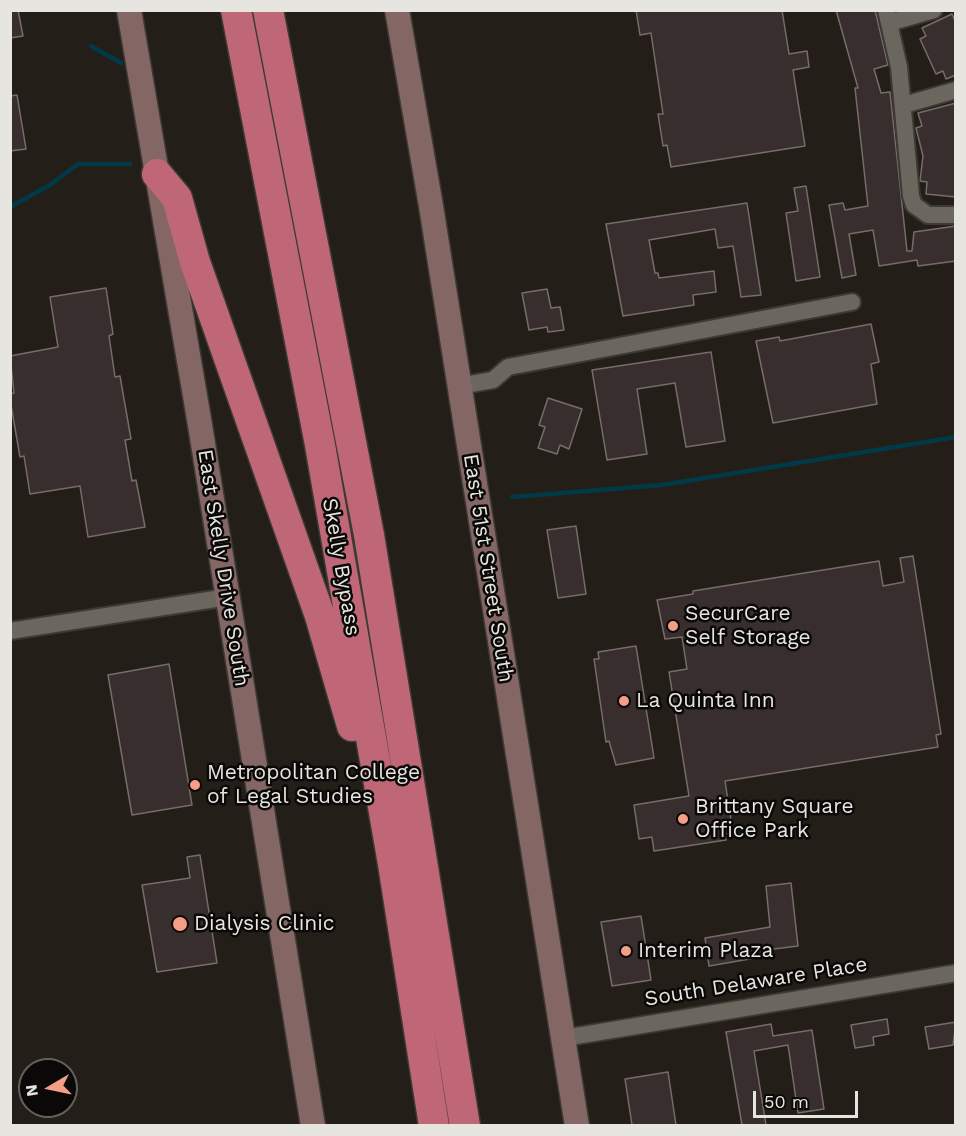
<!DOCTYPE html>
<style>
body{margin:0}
#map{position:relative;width:966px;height:1136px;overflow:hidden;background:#231f18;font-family:"Work Sans",sans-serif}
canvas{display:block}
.frame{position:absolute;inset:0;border:12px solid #e7e5e0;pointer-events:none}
.north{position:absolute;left:18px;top:1058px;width:60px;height:60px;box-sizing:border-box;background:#0b0907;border:2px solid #63615e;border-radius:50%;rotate:261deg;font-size:16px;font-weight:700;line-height:24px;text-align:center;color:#e7e5e0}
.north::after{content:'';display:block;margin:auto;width:21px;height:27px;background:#f49e88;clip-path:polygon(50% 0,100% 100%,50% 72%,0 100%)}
.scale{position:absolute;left:753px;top:1091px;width:105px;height:27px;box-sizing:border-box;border:3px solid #e7e5e0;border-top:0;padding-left:8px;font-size:18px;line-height:21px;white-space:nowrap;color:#e7e5e0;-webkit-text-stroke:4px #0b0907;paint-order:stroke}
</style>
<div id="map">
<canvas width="966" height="1136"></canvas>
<div class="frame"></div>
<div class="north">N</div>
<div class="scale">50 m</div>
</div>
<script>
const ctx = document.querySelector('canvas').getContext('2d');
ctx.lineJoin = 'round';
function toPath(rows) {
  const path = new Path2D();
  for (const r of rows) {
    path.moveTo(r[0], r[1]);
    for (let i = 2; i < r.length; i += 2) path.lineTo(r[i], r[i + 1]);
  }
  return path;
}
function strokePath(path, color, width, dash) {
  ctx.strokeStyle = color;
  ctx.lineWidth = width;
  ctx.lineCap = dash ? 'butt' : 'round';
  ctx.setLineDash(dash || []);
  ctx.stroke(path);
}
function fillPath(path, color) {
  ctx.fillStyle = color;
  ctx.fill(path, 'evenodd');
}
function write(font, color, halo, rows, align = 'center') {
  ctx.font = font + ' "Work Sans",sans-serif';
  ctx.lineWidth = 5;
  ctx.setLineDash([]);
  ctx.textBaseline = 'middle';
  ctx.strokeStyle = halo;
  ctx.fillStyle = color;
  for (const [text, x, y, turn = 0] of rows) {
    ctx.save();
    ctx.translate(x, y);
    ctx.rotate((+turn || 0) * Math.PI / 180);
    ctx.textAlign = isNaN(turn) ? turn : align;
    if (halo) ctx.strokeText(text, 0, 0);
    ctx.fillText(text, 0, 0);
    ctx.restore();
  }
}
const stream = toPath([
 [91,46,121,63],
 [10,207,50,185,78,164,130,164],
 [512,497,662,485,956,437]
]);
const building = toPath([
 [10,10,18,10,23,36,10,38,10,10],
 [636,10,782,10,789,54,807,51,809,67,793,70,805,146,671,167,667,145,663,146,658,114,663,114,651,33,640,35,636,10],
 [836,10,875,10,888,65,874,69,881,93,890,92,907,251,912,251,914,232,956,226,956,261,918,266,917,260,879,266,873,230,849,234,856,275,842,278,829,205,843,203,845,210,868,206,855,88,858,88,836,10],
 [952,14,956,23,956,75,946,79,943,71,936,74,920,39,926,36,922,28,952,14],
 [17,95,26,149,10,151,10,96,17,95],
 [956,103,956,197,926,194,927,182,920,181,923,156,916,128,922,126,918,113,956,103],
 [806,186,820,277,796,281,786,213,798,211,794,188,806,186],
 [747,203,761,295,741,297,733,246,718,248,715,229,649,240,655,273,658,273,659,278,714,271,716,292,693,295,694,305,623,316,606,224,747,203],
 [106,288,113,334,109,336,115,377,120,376,131,439,125,440,132,481,136,480,145,527,88,537,80,486,30,494,24,456,20,457,10,399,10,394,14,393,10,356,58,347,50,297,106,288],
 [547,289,551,308,560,307,564,330,548,332,547,327,529,330,522,293,547,289],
 [871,324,879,362,871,364,877,404,773,423,756,341,779,337,780,341,871,324],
 [711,352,725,441,686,447,675,383,637,389,647,454,607,460,592,370,711,352],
 [548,398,582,409,569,449,560,445,557,454,538,448,545,427,539,425,548,398],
 [576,526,586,594,558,598,547,530,576,526],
 [913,556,941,734,936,735,938,747,725,781,733,833,725,834,726,840,654,851,652,837,639,839,634,805,689,796,669,672,687,669,682,637,665,639,657,600,693,594,693,591,879,561,883,586,904,582,900,558,913,556],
 [636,646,654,758,616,765,609,741,606,742,594,659,599,659,598,652,636,646],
 [169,664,192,805,132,815,108,675,169,664],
 [200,855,217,963,157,972,142,885,190,878,187,857,200,855],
 [791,883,798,946,766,950,767,956,709,966,705,938,770,927,766,886,791,883],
 [641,916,651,980,612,986,601,922,641,916],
 [887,1019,889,1034,873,1037,874,1045,855,1048,851,1025,887,1019],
 [956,1022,953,1045,929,1049,925,1027,956,1022],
 [771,1024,773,1036,812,1030,824,1109,798,1113,788,1045,754,1051,766,1125,742,1125,726,1032,771,1024],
 [668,1072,676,1125,632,1125,625,1079,668,1072]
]);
const street = toPath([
 [886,10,899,67,911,196,914,205,928,215,956,215],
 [889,23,934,10],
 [904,105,956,90],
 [459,386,493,380,508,367,852,302],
 [10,631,228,597],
 [564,1038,956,973]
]);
const secondary = toPath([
 [129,10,200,425,313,1126],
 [397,10,431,206,577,1126]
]);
const highway = toPath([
 [236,10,320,445,393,864,434,1126],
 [268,10,369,535,465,1126],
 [157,174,177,198,195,262,320,616,352,726]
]);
const markers = [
 [673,626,6,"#f49e88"],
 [624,701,6,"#f49e88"],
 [195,785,6,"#f49e88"],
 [683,819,6,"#f49e88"],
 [180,924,8,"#f49e88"],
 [626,951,6,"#f49e88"]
];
const streetNames = [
 ["Skelly Bypass",341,567,80],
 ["East Skelly Drive South",223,568,81],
 ["East 51st Street South",488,568,81],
 ["South Delaware Place",756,982,-9]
];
const poiNames = [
 ["SecurCare",685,614],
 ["Self Storage",685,638],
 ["La Quinta Inn",636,701],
 ["Metropolitan College",207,773],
 ["of Legal Studies",207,797],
 ["Brittany Square",695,807],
 ["Office Park",695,831],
 ["Dialysis Clinic",194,924],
 ["Interim Plaza",638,951]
];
strokePath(stream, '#003a48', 4.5);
fillPath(building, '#372e2d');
strokePath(building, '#776c6a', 1.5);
strokePath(street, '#3d3934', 20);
strokePath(secondary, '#3d3934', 27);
strokePath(highway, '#3d3934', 33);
strokePath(street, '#6b665e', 16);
strokePath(secondary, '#846665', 24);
strokePath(highway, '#bf6776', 30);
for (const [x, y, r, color] of markers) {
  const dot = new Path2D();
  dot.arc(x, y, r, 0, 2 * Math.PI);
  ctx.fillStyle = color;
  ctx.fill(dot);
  strokePath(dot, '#0b0907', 2);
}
write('21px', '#e7e5e0', '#0b0907', streetNames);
write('21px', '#e7e5e0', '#0b0907', poiNames, 'left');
</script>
